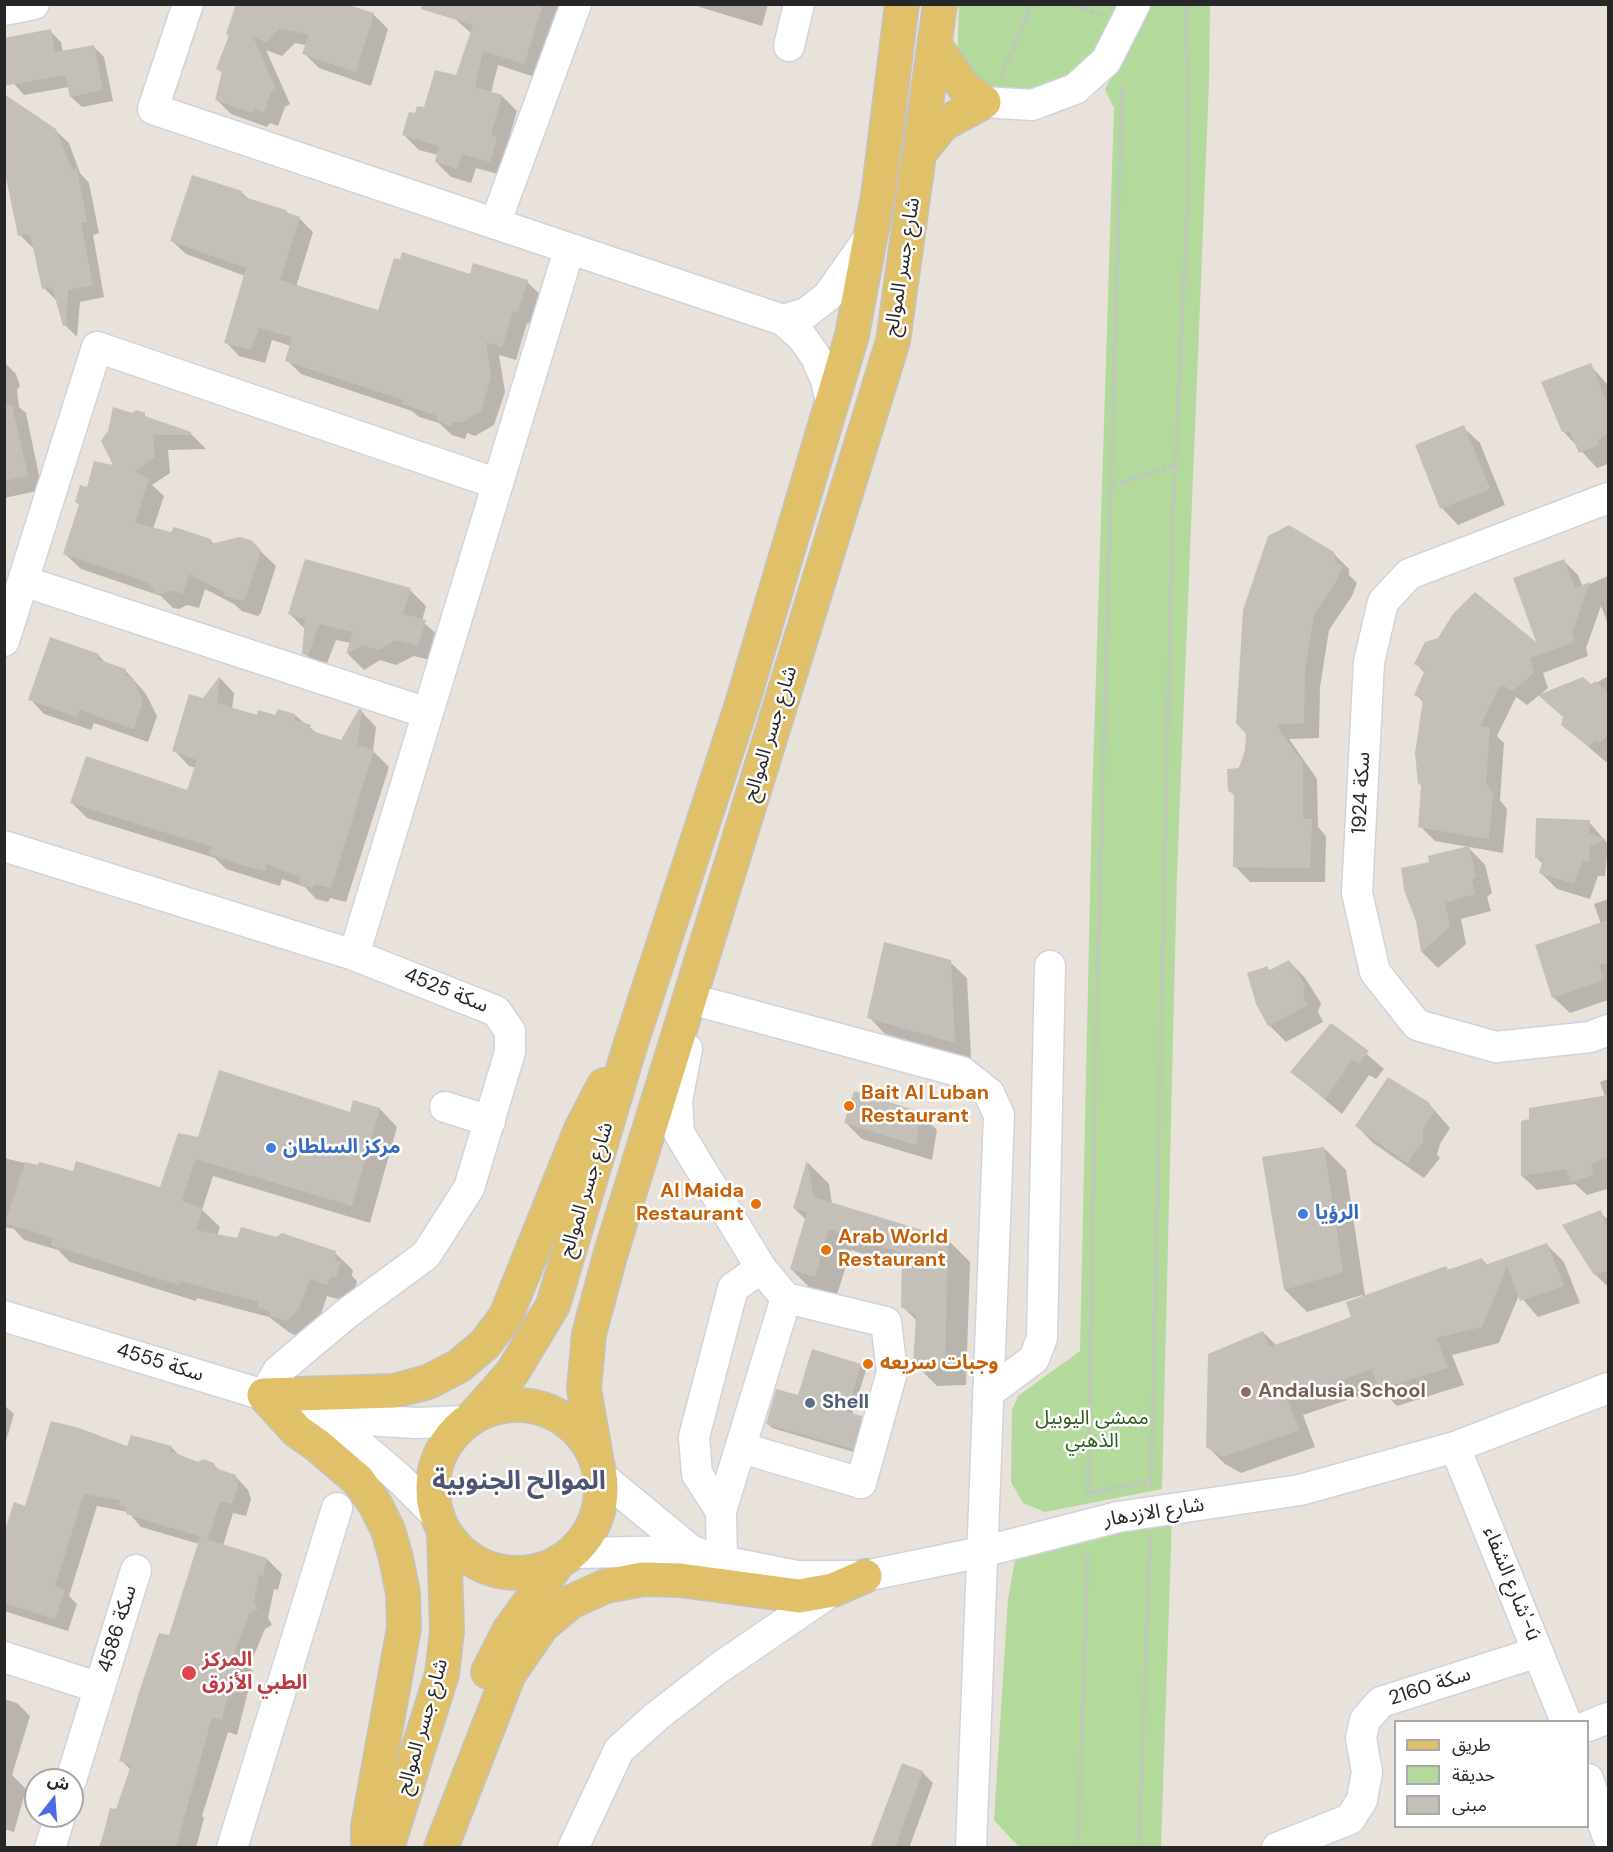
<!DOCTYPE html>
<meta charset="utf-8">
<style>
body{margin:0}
#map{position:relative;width:1613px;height:1852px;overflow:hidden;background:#e8e2da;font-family:"DM Sans","Noto Sans Arabic",sans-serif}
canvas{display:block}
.frame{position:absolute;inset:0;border:6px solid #272727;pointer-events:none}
.legend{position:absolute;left:1394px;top:1720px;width:195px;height:108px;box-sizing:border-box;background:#fff;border:2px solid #a9a9a9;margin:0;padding:8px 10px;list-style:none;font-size:18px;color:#272727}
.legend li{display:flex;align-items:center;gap:12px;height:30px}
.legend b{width:30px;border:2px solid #a9a9a9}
.north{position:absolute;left:24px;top:1768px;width:60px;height:60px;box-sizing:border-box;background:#fff;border:2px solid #a9a9a9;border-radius:50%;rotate:17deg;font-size:16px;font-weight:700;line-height:24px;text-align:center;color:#272727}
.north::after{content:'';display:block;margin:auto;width:21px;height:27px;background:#4b6ce5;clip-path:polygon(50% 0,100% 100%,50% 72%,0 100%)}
</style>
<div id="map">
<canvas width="1613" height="1852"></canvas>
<div class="frame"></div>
<ul class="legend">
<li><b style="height:8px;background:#e0c068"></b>طريق</li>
<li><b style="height:16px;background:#b3d99c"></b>حديقة</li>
<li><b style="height:16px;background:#c4c0b9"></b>مبنى</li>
</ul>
<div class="north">ش</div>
</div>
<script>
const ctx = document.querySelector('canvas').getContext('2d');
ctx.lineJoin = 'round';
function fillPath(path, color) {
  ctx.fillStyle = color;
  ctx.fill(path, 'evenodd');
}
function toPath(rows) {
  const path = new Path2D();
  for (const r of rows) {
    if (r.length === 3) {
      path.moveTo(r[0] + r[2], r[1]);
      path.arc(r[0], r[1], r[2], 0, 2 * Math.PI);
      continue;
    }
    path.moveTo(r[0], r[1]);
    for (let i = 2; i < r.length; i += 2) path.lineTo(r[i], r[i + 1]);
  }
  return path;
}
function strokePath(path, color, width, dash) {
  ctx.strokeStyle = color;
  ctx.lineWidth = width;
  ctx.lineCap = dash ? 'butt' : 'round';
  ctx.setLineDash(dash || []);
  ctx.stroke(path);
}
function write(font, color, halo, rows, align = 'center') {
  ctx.font = font + ' "DM Sans","Noto Sans Arabic",sans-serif';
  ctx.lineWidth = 5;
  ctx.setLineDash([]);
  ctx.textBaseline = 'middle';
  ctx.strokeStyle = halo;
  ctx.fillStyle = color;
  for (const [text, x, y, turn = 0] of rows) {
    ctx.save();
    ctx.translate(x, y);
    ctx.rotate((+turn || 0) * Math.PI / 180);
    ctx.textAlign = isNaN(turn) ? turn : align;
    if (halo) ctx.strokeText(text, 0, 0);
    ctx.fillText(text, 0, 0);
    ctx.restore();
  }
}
const green = toPath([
 [959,5,1120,5,1095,56,1075,80,1033,97,981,86,957,66],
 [1147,5,1210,5,1209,81,1177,873,1162,1489,1045,1512,1023,1503,1011,1482,1012,1410,1018,1396,1080,1351,1092,802,1114,108,1105,90],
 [1172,1517,1161,1847,1019,1847,994,1820,1008,1599,1016,1555]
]);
const shadow = toPath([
 [458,4,568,4,538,78,498,65,491,93,502,96,517,111,506,149,511,154,505,176,476,168,471,183,451,177,436,162,438,155,419,150,404,135,416,115,457,77,472,34,454,18],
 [690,4,768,4,762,26],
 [373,14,388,29,371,86,319,68,304,53,306,45,295,43,282,56,266,50,290,104,285,107,278,126,270,123,267,127,231,114,216,99,223,74,218,69,230,37,227,34],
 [50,31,61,42,63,52,93,46,104,57,113,101,82,107,71,97,69,87,24,95,14,84],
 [56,131,69,143,80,173,89,183,99,233,93,235,104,297,80,302,77,337,65,325,56,300,44,288,35,247,32,247,20,235],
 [241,192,250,200,299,218,313,232,296,287,379,311,471,275,527,282,541,295,532,325,527,323,516,360,499,355,505,392,494,425,475,436,467,433,465,439,452,435,439,423,419,417,412,411,301,374,287,360,291,346,272,340,265,363,239,356,226,342,245,276,186,254,172,241],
 [4,362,16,374,20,386,17,390,19,407,26,413,42,490,4,498],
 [1590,365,1608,385,1608,464,1597,468,1563,431],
 [133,415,144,415,148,419,190,433,206,449,168,450,170,473,152,485,164,496,153,529,210,540,215,545,250,541,276,566,261,613,258,616,242,611,234,604,205,589,199,608,187,605,179,609,173,608,161,596,81,569,65,554,80,505,76,502,116,467],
 [1463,427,1480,443,1505,505,1458,525,1442,508],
 [1333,553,1349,569,1349,575,1357,583,1352,596,1329,630,1320,687,1319,738,1289,739,1317,779,1318,827,1326,836,1325,882,1250,882,1235,866,1236,797,1229,790],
 [1564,561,1578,575,1583,587,1608,576,1608,624,1601,606,1586,648,1588,656,1543,673,1548,688,1527,705,1516,697,1497,736,1504,743,1500,800,1507,809,1503,853,1435,841,1420,826,1424,703,1416,695,1425,673,1416,664,1539,646],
 [410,590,426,606,422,621,441,638,434,661,414,656,396,665,380,660,364,670,348,654,351,643,336,640,324,671,304,653,305,629,290,614],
 [98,655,107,664,125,670,146,694,157,716,148,742,94,723,91,730,44,714,30,699],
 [1608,676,1608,760,1606,762,1563,725,1591,686],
 [220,678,234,693,232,709,258,717,295,715,319,735,342,742,361,711,376,727,373,751,389,767,346,902,330,898,328,902,316,899,305,887,282,879,280,886,226,869,215,858,87,818,71,802,188,792,196,768,189,766,174,750],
 [1589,822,1608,844,1605,876,1598,876,1590,899,1557,889,1541,873,1543,864,1536,857],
 [1469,848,1485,865,1492,893,1487,897,1491,911,1461,919,1466,944,1438,968,1422,952,1418,921,1431,863],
 [1608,899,1608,1000,1570,1013,1553,997,1601,924,1594,904],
 [1289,961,1305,978,1321,1003,1318,1012,1323,1022,1286,1042,1269,1025,1267,968,1271,971],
 [950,962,967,978,971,1058,885,1034,869,1017],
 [1335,1027,1384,1069,1376,1079,1369,1075,1342,1114,1292,1072],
 [1608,1079,1607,1189,1587,1195,1575,1184,1537,1190,1522,1176,1605,1097,1600,1082],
 [1429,1104,1450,1128,1440,1144,1437,1155,1440,1158,1424,1178,1373,1143,1357,1126],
 [380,1109,397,1127,370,1223,213,1176,202,1210,220,1227,217,1236,335,1253,353,1270,352,1276,357,1281,354,1294,345,1301,327,1296,317,1326,304,1338,290,1333,269,1317,197,1298,196,1301,70,1262,58,1250,24,1240,14,1229,4,1227,4,1156,8,1159,38,1166,161,1188,199,1139],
 [921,1113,937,1130,932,1160,862,1139,846,1123],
 [1324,1148,1346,1170,1365,1296,1482,1259,1488,1266,1547,1245,1564,1262,1580,1303,1538,1317,1519,1295,1499,1343,1452,1355,1464,1385,1397,1406,1380,1389,1303,1415,1315,1447,1241,1473,1225,1464,1208,1447,1263,1332,1277,1346,1353,1317,1363,1297,1362,1295,1307,1312,1285,1290,1263,1158],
 [808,1163,829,1184,832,1204,948,1240,970,1262,966,1385,937,1386,915,1364,917,1321,902,1306,903,1267,851,1250,836,1298,813,1291,791,1269,806,1220,794,1208],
 [1600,1212,1606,1218,1608,1217,1608,1287,1595,1274],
 [813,1351,861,1366,866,1370,852,1415,866,1422,857,1453,772,1428,767,1423,799,1397],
 [4,1405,14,1414,4,1448],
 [171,1447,181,1457,198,1464,213,1464,220,1471,235,1476,248,1490,251,1499,246,1516,233,1513,223,1546,267,1559,282,1574,278,1590,274,1589,268,1618,272,1625,265,1629,249,1667,253,1671,237,1735,228,1732,202,1816,204,1818,196,1848,99,1848,111,1810,117,1810,131,1770,121,1760,170,1637,199,1544,141,1527,128,1512,97,1506,69,1596,77,1604,68,1631,4,1611,4,1539,26,1508,128,1448],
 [4,1699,17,1703,30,1716,12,1775,26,1789,14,1832,4,1829],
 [922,1772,933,1783,909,1848,871,1848]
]);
const building = toPath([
 [236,4,345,4,374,13,356,72,302,54,309,34,279,29,267,42,253,37,276,89,271,92,264,112,255,109,252,113,215,100,222,72,216,69,229,35,226,34],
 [422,4,543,4,524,64,483,51,475,87,502,95,491,135,497,138,490,162,462,154,457,169,435,162,439,146,402,135,409,112,415,113,417,106,424,107,435,70,456,75,473,25,421,9],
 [51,29,55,52,94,45,103,90,70,97,65,75,4,86,4,38],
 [4,94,56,129,72,170,77,169,87,222,81,223,93,285,68,290,66,326,63,326,52,287,42,289,30,234,18,236,4,168],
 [192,175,242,191,241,196,286,210,288,213,300,217,280,280,378,310,394,258,400,259,402,252,470,274,473,263,528,280,518,312,513,311,502,347,486,342,491,377,481,411,461,423,453,421,451,426,437,421,437,416,403,404,404,400,285,361,292,337,259,328,251,350,224,343,246,268,170,241],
 [1591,363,1608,407,1608,434,1597,440,1599,445,1579,453,1570,432,1562,432,1541,382],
 [12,405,28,476,4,481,4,406],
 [113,407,132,413,136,410,145,413,145,416,191,432,190,435,153,435,155,457,135,471,149,479,135,523,171,532,174,527,211,539,210,544,240,537,251,540,261,550,246,597,242,601,224,596,224,592,189,574,183,594,171,590,163,594,155,593,148,582,63,554,79,504,75,502,80,485,87,487,94,461,113,465,101,441,108,431],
 [1464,425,1490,489,1440,509,1415,445],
 [1289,525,1334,552,1335,562,1342,566,1337,580,1314,615,1305,670,1304,723,1276,725,1303,763,1303,819,1312,819,1310,868,1233,867,1234,794,1228,791,1227,769,1239,768,1245,750,1246,734,1236,723,1243,610,1268,536],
 [305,559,411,588,403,614,426,620,418,646,396,640,379,650,363,645,346,654,353,632,319,624,308,656,302,654,305,619,288,614],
 [1564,559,1575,588,1590,582,1572,633,1575,642,1530,658,1534,673,1512,691,1501,684,1480,726,1490,727,1486,784,1493,793,1489,839,1418,827,1421,785,1418,784,1415,753,1423,699,1414,695,1425,670,1414,664,1425,642,1438,638,1453,614,1475,592,1536,642,1513,578],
 [50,637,99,654,97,659,126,669,125,675,133,678,143,701,134,729,80,710,77,717,28,700],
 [220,676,217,703,257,715,258,710,275,715,278,709,295,714,295,720,311,725,309,730,341,740,359,709,362,710,357,745,374,750,331,888,315,884,312,888,299,884,300,877,267,864,265,871,235,863,209,854,212,847,70,803,86,756,187,790,197,760,172,751,189,694,203,698],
 [1583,677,1591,684,1596,681,1608,693,1608,734,1600,743,1595,740,1589,747,1561,725,1563,717,1538,695],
 [1536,818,1590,820,1589,834,1606,839,1590,846,1589,861,1582,861,1574,884,1539,873,1543,859,1535,858],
 [1469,846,1476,877,1472,880,1475,894,1445,903,1450,927,1421,952,1416,921,1404,890,1401,868,1429,862,1428,856],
 [1608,920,1608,963,1599,965,1604,980,1552,998,1535,945],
 [884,942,951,960,955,1043,867,1018],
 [1289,960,1305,985,1303,995,1308,1005,1268,1026,1256,1004,1247,973,1268,966,1268,971],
 [1331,1023,1369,1051,1359,1063,1352,1060,1325,1099,1290,1072],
 [219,1070,350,1112,353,1100,380,1108,352,1206,195,1159,182,1201,203,1208,196,1230,237,1238,241,1227,276,1237,282,1233,336,1251,335,1260,341,1262,336,1277,330,1277,327,1285,310,1279,299,1309,286,1321,270,1316,270,1312,257,1307,259,1302,180,1281,179,1285,51,1245,53,1238,5,1223,25,1162,38,1165,39,1162,73,1171,76,1161,160,1187,178,1133,198,1137],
 [1388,1077,1430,1103,1429,1106,1435,1110,1424,1127,1422,1138,1424,1141,1407,1163,1355,1126],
 [854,1091,921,1112,916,1145,844,1123],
 [1608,1095,1608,1157,1591,1164,1593,1175,1571,1182,1566,1169,1521,1176,1521,1121,1529,1119,1529,1108],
 [1324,1147,1343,1272,1284,1290,1262,1157],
 [807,1160,814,1197,948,1238,945,1364,913,1365,916,1315,901,1307,902,1253,829,1229,815,1277,790,1269,807,1212,793,1208],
 [1601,1210,1608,1232,1608,1270,1594,1275,1562,1225],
 [1547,1243,1564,1286,1520,1301,1507,1266,1482,1327,1436,1338,1448,1368,1379,1389,1371,1369,1325,1387,1287,1398,1299,1430,1223,1457,1206,1447,1208,1354,1263,1331,1269,1347,1351,1317,1346,1302,1446,1266,1448,1270,1482,1258,1485,1265],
 [812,1349,861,1364,847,1412,862,1416,853,1449,766,1424,776,1389,798,1395],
 [51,1421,79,1428,127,1446,131,1435,172,1446,170,1451,198,1462,203,1459,214,1463,215,1468,236,1475,238,1485,232,1504,220,1501,208,1539,126,1514,127,1508,119,1505,120,1500,84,1494,55,1586,65,1590,55,1619,4,1603,4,1533,14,1502,25,1506],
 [200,1537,267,1558,263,1576,259,1574,254,1601,258,1609,249,1614,234,1653,238,1654,222,1720,212,1717,176,1848,100,1848,110,1808,116,1809,131,1765,119,1761,139,1692,159,1633,169,1635],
 [902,1763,923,1771,895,1848,870,1848]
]);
const path = toPath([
 [1077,4,1101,16],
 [1001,77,1032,4],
 [1122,87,1096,1032,1088,1493,1152,1481],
 [1112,486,1175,465],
 [1151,1487,1172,531,1189,174,1186,4],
 [1078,1848,1088,1554],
 [1139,1848,1150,1536]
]);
const minor = toPath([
 [188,4,153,109,783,320,802,337,816,357,826,380,832,405],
 [4,10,34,4],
 [789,46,799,4],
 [984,102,1032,105,1075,89,1106,61,1135,4],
 [495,224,576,4],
 [783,320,806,313,828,296,869,238],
 [1608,498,1409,574,1383,602,1369,662,1357,893,1375,972,1417,1025,1496,1047,1590,1037,1608,1030],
 [23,581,427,713],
 [4,641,97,347,498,484],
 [4,846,354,955,496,1011,510,1031,510,1052,469,1188,426,1255,346,1314,278,1371,264,1395],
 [354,955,569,250],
 [702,1002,962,1072,989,1093,999,1115,971,1848],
 [687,1049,677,1101,679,1133,761,1268,786,1298,721,1511,722,1561],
 [445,1107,490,1121],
 [4,1316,264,1395,315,1413,366,1420,416,1423,467,1421],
 [988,1393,1034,1359,1042,1338,1050,966],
 [320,1417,359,1444,399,1478,436,1515],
 [1455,1447,1566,1722],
 [742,1448,861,1483,892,1372,886,1322,786,1298],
 [601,1476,692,1551],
 [721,1511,697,1474,694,1437,733,1288,761,1268],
 [574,1553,692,1551,722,1561,797,1576,865,1576,982,1552,1118,1517,1300,1490,1455,1447,1608,1388],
 [4,1657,100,1688],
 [1588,1726,1608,1718],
 [1588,1779,1608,1837],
 [71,1780,136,1570],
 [50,1848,60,1816],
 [232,1848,337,1508],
 [573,1848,619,1750,657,1716,719,1668,833,1590],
 [1277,1848,1350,1819,1362,1800,1367,1772,1361,1738,1365,1720,1381,1702,1538,1652]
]);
const major = toPath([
 [921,151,943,124,984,102,964,87,936,47],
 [264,1395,394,1391,428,1382,459,1366,485,1344,506,1316,581,1129,604,1085],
 [264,1395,297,1431,317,1445,358,1480,375,1504,388,1530,396,1558,403,1593,404,1628,368,1826,368,1848],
 [517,1489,84],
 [474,1416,512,1373,553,1305,630,1046,742,704,852,335,878,196,902,4],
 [596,1457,584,1389,589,1334,610,1256,893,341,940,4],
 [488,1672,509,1631,557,1564],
 [387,1848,442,1674,447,1631,444,1533],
 [441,1848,509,1674,542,1626,571,1602,606,1586,643,1579,680,1580,799,1596,833,1590,865,1576]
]);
const markers = [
 [849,1106,6,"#e8710a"],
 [271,1148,6,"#3f7fe0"],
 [756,1204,6,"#e8710a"],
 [1303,1214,6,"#3f7fe0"],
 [826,1250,6,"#e8710a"],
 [868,1364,6,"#e8710a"],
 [1246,1392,6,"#8d6e63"],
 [810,1403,6,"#5c6f8a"],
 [189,1673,8,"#e0444e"]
];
const streetNames = [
 ["شارع جسر الموالح",903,267,-81],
 ["شارع جسر الموالح",771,734,-73],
 ["سكة 1924",1362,793,-87],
 ["سكة 4525",446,991,22],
 ["شارع جسر الموالح",587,1190,-73],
 ["سكة 4555",160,1363,17],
 ["شارع الازدهار",1154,1513,-9],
 ["شارع الشفاء'-ú",1511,1584,68],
 ["سكة 4586",118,1629,-73],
 ["سكة 2160",1430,1687,-18],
 ["شارع جسر الموالح",423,1727,-74]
];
const foodNames = [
 ["Bait Al Luban",861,1094],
 ["Restaurant",861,1117],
 ["Al Maida",744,1192,"right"],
 ["Restaurant",744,1215,"right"],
 ["Arab World",838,1238],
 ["Restaurant",838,1261],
 ["وجبات سريعه",880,1364]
];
const shopNames = [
 ["مركز السلطان",283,1148],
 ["الرؤيا",1315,1214]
];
const educationNames = [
 ["Andalusia School",1258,1392]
];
const serviceNames = [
 ["Shell",822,1403]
];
const parkNames = [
 ["ممشى اليوبيل",1092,1419],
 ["الذهبي",1092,1442]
];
const healthNames = [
 ["المركز",202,1661],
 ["الطبي الأزرق",202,1684]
];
const districtNames = [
 ["الموالح الجنوبية",519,1482]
];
fillPath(green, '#b3d99c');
fillPath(shadow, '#0003');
fillPath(building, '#c4c0b9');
strokePath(minor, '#d0d3df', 33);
strokePath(major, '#c3c3c3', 36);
strokePath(path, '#c3c3c3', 4, [4.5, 3]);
strokePath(minor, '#fff', 30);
strokePath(major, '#e0c068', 33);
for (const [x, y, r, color] of markers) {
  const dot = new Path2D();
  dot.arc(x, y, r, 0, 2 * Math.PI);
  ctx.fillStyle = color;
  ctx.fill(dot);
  strokePath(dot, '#fff', 2);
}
write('20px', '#272727', '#fff', streetNames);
write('bold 20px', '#c56008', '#fff', foodNames, 'left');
write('bold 20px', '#366cbe', '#fff', shopNames, 'left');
write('bold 20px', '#785e54', '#fff', educationNames, 'left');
write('bold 20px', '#4e5e75', '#fff', serviceNames, 'left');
write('20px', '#2e5b21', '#fff', parkNames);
write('bold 20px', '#be3a42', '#fff', healthNames, 'left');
write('bold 26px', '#4d5572', '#fff', districtNames);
</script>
